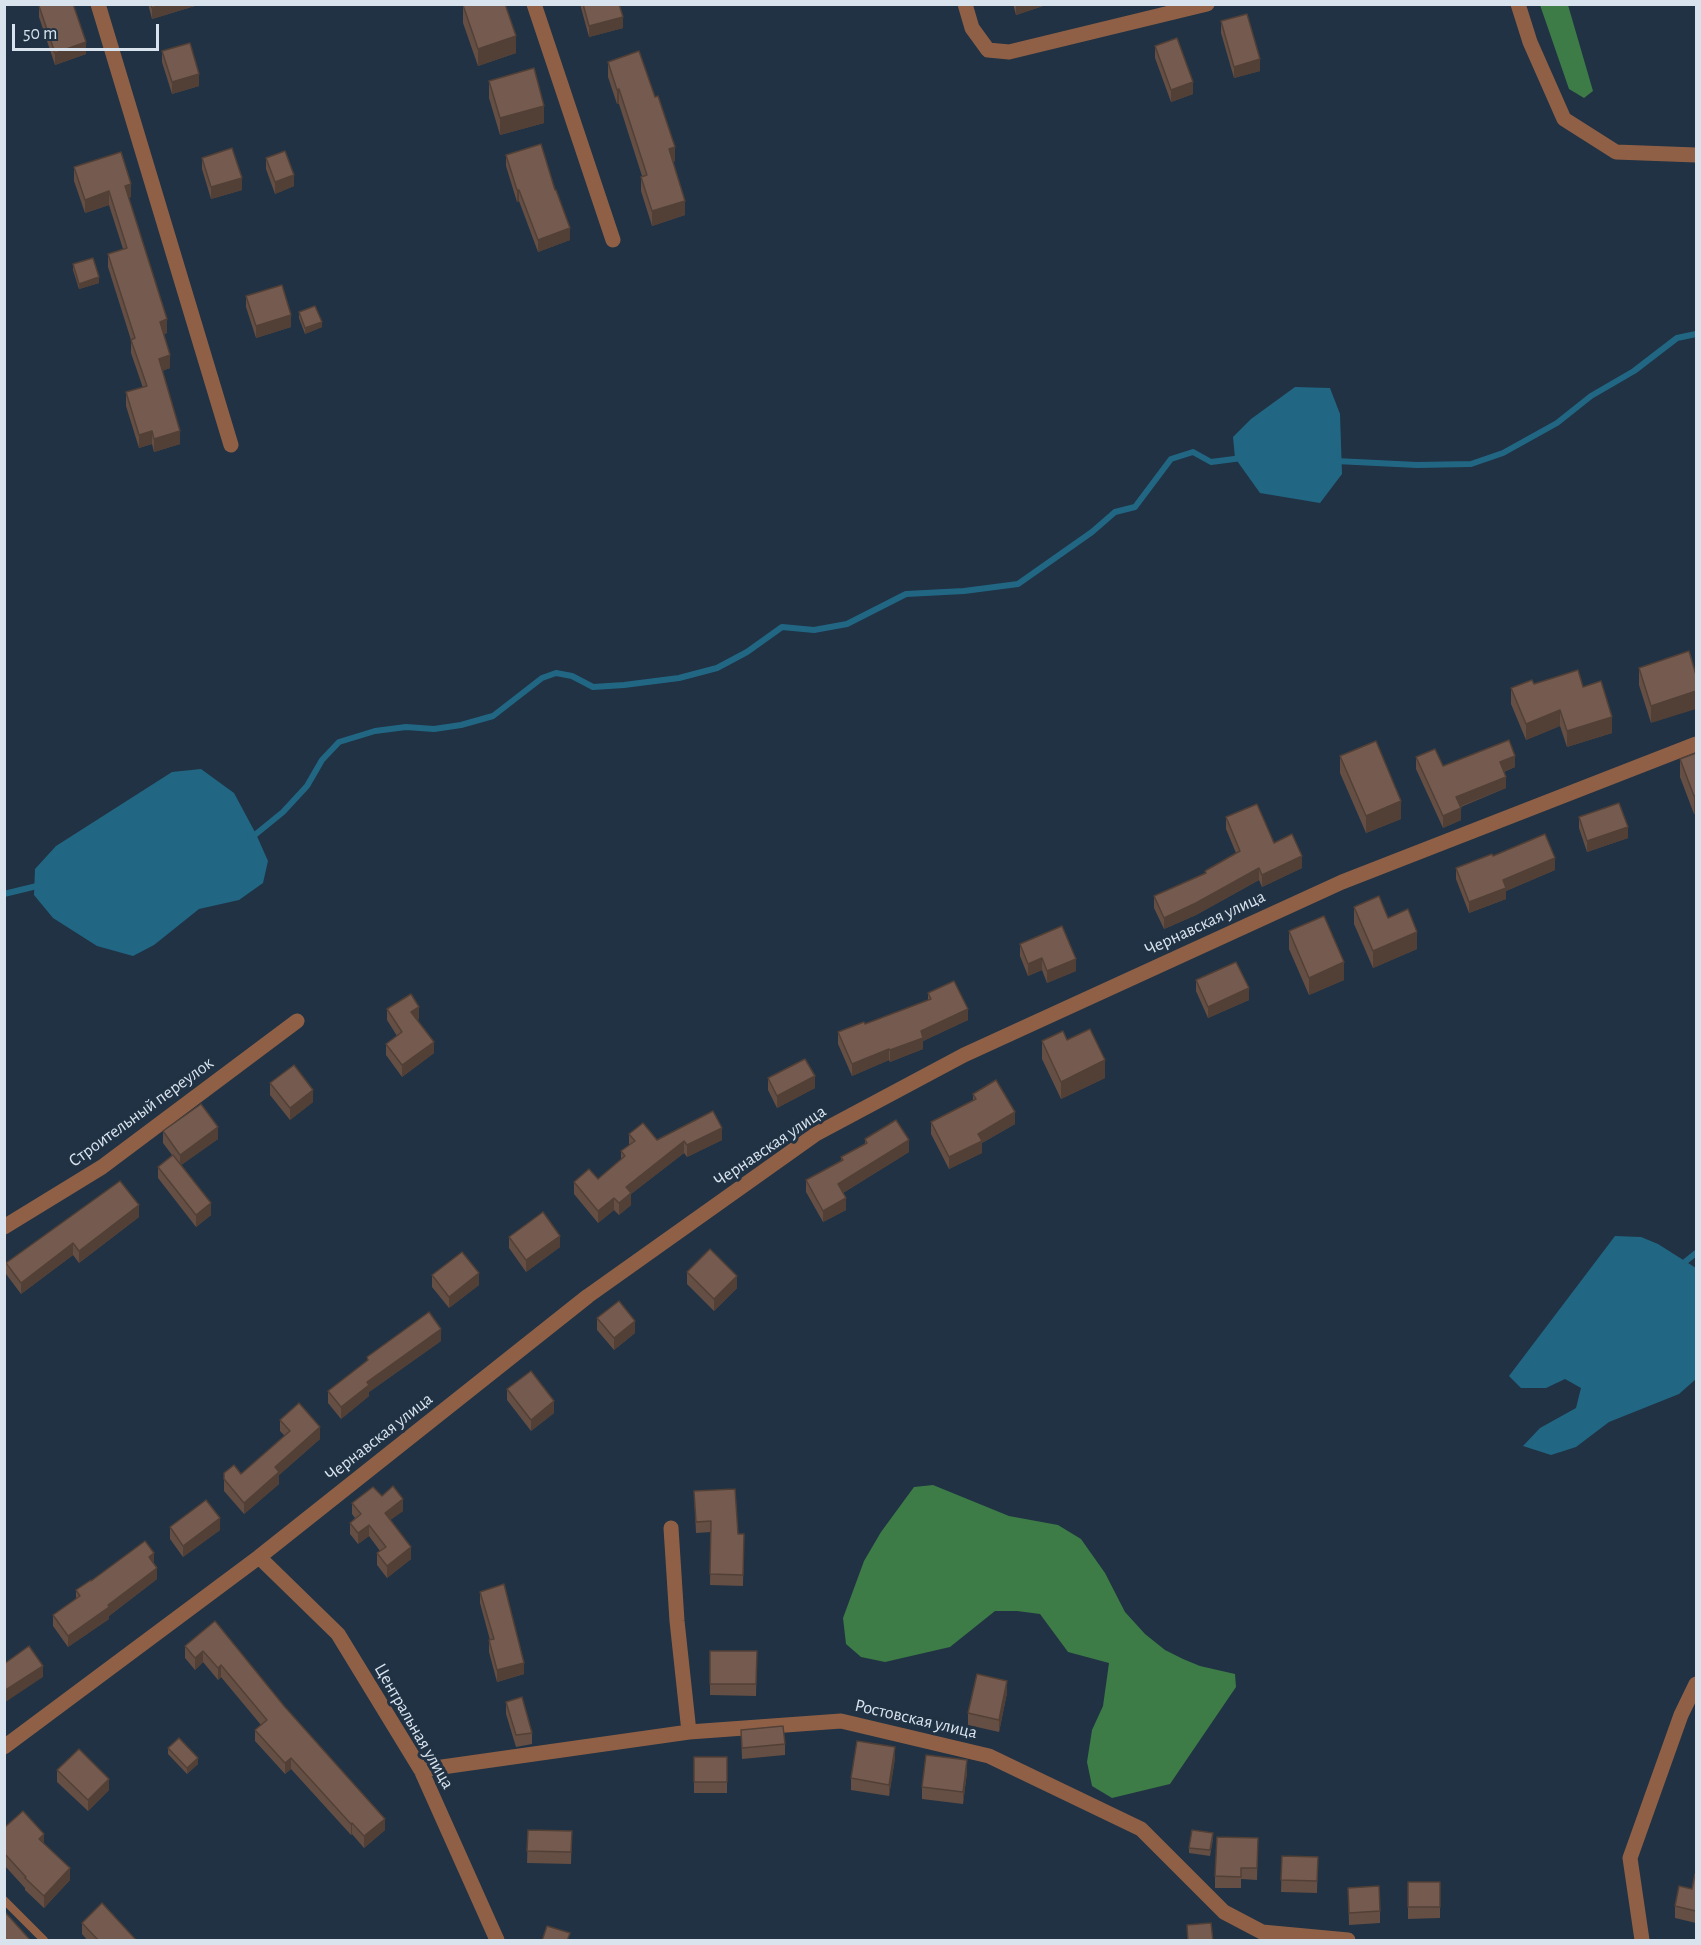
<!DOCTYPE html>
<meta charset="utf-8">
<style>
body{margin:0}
#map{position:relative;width:1701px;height:1945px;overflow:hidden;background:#203243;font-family:"Alegreya Sans",sans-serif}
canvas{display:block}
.frame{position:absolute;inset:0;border:6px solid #d8e3ee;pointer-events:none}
.scale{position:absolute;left:12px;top:24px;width:147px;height:27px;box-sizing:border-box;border:3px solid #d8e3ee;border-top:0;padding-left:8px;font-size:18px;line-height:21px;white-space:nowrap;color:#d8e3ee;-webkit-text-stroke:4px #203243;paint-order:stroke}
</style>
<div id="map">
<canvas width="1701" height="1945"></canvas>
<div class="frame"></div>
<div class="scale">50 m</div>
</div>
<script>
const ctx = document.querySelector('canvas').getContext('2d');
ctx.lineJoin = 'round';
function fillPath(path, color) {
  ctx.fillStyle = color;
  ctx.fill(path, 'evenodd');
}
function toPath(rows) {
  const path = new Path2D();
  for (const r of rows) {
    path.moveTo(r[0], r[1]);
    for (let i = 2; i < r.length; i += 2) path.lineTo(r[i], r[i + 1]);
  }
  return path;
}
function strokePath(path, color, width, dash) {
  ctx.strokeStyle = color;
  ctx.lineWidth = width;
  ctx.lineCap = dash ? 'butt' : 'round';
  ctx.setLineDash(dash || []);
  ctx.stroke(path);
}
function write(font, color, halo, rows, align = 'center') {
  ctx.font = font + ' "Alegreya Sans",sans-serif';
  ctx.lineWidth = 6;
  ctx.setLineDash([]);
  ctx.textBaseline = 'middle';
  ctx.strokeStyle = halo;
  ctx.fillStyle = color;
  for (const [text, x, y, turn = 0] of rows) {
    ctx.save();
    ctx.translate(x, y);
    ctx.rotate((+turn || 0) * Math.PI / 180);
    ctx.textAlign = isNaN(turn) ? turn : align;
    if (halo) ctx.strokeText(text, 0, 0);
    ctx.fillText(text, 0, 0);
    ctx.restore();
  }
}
const forest = toPath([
 [1540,5,1568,5,1593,91,1584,98,1569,89],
 [933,1485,1009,1516,1058,1525,1081,1539,1105,1573,1125,1612,1145,1634,1165,1650,1183,1659,1200,1666,1235,1674,1236,1687,1170,1784,1112,1798,1092,1786,1087,1762,1092,1730,1103,1706,1109,1663,1068,1652,1040,1614,1017,1611,995,1611,950,1647,885,1662,861,1657,846,1644,843,1618,864,1561,881,1532,914,1487]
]);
const water = toPath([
 [1295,387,1330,388,1340,414,1342,474,1320,503,1260,493,1235,458,1233,437,1251,419],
 [201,769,234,793,256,834,268,861,263,883,239,900,199,909,154,945,133,956,97,946,53,918,34,895,35,869,56,846,172,772],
 [1615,1236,1641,1237,1658,1244,1696,1268,1696,1379,1679,1394,1609,1422,1576,1447,1551,1455,1523,1446,1540,1428,1576,1408,1581,1388,1565,1379,1546,1388,1521,1388,1509,1376]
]);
const stream = toPath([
 [1336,461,1417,465,1471,464,1503,453,1557,423,1591,396,1634,371,1677,338,1696,334],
 [249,835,256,834,283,812,307,786,322,760,339,742,375,731,406,727,434,729,461,725,493,716,542,678,556,673,572,676,593,687,624,685,679,678,717,668,747,652,782,627,814,630,847,624,906,594,964,591,1018,584,1092,532,1115,512,1135,507,1171,459,1193,452,1211,462,1242,458],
 [4,894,41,885],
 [1686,1261,1696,1253]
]);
const lane = toPath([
 [4,1900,44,1940]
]);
const street = toPath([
 [98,4,231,445],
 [534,4,613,240],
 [965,4,972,28,988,50,1009,52,1207,4],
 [1518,4,1530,42,1564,119,1616,152,1696,155],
 [4,1227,102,1167,297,1021],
 [671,1528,677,1621,689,1732],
 [259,1557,338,1634,421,1770,497,1940],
 [4,1747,259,1557,588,1296,816,1134,964,1055,1342,882,1696,744],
 [421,1770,689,1732,841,1721,989,1756,1141,1829,1224,1912,1262,1932,1348,1940],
 [1642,1940,1630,1858,1681,1715,1696,1684]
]);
const wall = toPath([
 [148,4,198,4,198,5,152,19],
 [580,4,619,4,623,28,589,37],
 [1013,4,1049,4,1016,15],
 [463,5,516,53,478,66,463,23],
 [39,6,86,54,55,65,39,17],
 [1221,21,1260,71,1234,78,1221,33],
 [1155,46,1193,94,1171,102,1155,58],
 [162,51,199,86,172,94,162,62],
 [608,62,675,161,673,162,685,215,652,226,641,191,641,177,642,176,619,104,617,104,608,77],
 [489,81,544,123,500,135,489,98],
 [506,155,570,240,538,252,519,201,517,202,506,166],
 [202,158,242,190,211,199,202,169],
 [266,158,294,186,275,194,266,169],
 [74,167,131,197,128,198,167,333,164,334,170,368,162,371,180,444,154,452,152,444,139,448,126,406,126,392,143,388,131,353,131,340,108,267,108,254,123,249,109,205,85,213,74,181],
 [73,264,99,283,79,289,73,270],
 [246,296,291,327,256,338,246,307],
 [299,312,322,327,305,334,299,318],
 [1689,651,1651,723,1639,685,1639,668],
 [1534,684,1583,687,1612,733,1567,747,1560,726,1526,740,1511,704,1511,688],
 [1696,753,1696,813,1694,814,1680,777,1680,759],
 [1340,756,1401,819,1366,833,1340,773],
 [1416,757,1443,766,1515,767,1504,772,1506,788,1461,807,1461,820,1443,828,1416,769],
 [1226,817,1274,843,1302,868,1262,887,1259,880,1196,915,1164,929,1154,908,1154,896,1205,873,1205,871,1236,853,1226,829],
 [1579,817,1628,838,1587,852,1579,828],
 [1493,856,1555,870,1506,891,1506,899,1469,913,1456,879,1456,868],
 [1354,907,1388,918,1417,949,1373,968,1354,924],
 [1289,931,1344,980,1309,995,1289,949],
 [1020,944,1076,971,1047,983,1042,970,1028,976,1020,956],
 [1196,980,1249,1000,1208,1018,1196,991],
 [928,993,968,1020,923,1041,923,1049,890,1062,889,1060,852,1076,838,1044,838,1032,865,1024,928,1001],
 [387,1009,419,1019,417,1020,434,1053,402,1077,386,1055,386,1044,397,1036,387,1020],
 [1067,1040,1105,1078,1061,1099,1042,1059,1042,1041],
 [768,1078,815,1088,777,1108,768,1090],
 [270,1083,313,1102,290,1120,270,1095],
 [973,1094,1015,1124,982,1143,982,1153,949,1169,931,1134,931,1122,973,1101],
 [163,1131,218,1139,181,1165,211,1215,196,1227,158,1178,158,1167,172,1155,163,1143],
 [629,1134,657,1140,722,1140,687,1157,684,1153,631,1194,631,1205,619,1215,614,1210,598,1223,574,1194,574,1182,598,1179,621,1160,621,1151,629,1145],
 [865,1139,909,1152,843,1193,846,1210,823,1222,806,1192,806,1180,841,1161,841,1157,865,1144],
 [139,1217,79,1263,73,1255,21,1294,6,1274,6,1263],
 [509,1237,560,1247,526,1272,509,1248],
 [687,1272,737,1288,714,1311,687,1284],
 [432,1275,479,1285,449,1308,432,1287],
 [597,1318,635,1333,614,1350,597,1330],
 [441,1341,369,1392,369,1396,341,1419,328,1403,328,1391,367,1361,367,1357],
 [507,1389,554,1413,531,1431,507,1400],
 [280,1420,320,1439,279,1475,279,1484,244,1514,224,1491,224,1473,241,1474,285,1436,280,1431],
 [694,1491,738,1534,744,1534,743,1586,710,1585,711,1532,696,1533],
 [382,1496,403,1511,390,1520,411,1559,387,1578,377,1565,377,1553,380,1551,369,1536,358,1544,350,1534,350,1523,355,1518,352,1514,352,1503],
 [170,1527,220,1530,183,1557,170,1539],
 [154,1564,157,1579,109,1616,109,1619,68,1647,53,1626,53,1615,76,1599,76,1590,91,1581],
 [480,1592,524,1674,497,1682,489,1652,489,1640,490,1640,480,1603],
 [215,1621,385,1830,364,1848,352,1834,351,1835,291,1769,285,1774,255,1741,255,1730,261,1725,221,1677,218,1680,203,1662,195,1670,185,1658,185,1646],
 [710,1651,757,1651,756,1696,710,1695],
 [1007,1693,999,1732,968,1725,968,1713],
 [506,1702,532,1733,532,1744,516,1747,506,1714],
 [741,1730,785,1744,785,1755,742,1759],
 [168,1748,198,1764,187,1774,168,1754],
 [694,1757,727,1757,727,1793,694,1793],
 [895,1758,889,1796,851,1790,851,1778],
 [57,1770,109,1790,88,1811,57,1782],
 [967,1772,963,1804,922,1799,922,1787],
 [4,1828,44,1844,70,1880,44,1908,25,1890,25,1888,4,1865],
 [528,1830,572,1831,571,1864,527,1863],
 [1258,1838,1257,1880,1241,1879,1241,1888,1215,1888,1215,1876],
 [1213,1839,1210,1856,1189,1853,1189,1848],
 [1282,1856,1318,1857,1317,1893,1281,1892],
 [1696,1874,1696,1923,1675,1918,1675,1906,1692,1889],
 [1408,1882,1440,1882,1440,1918,1408,1919],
 [1348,1888,1380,1911,1380,1923,1349,1925],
 [82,1923,137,1941,88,1941,82,1934]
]);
const shadedWall = toPath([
 [162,4,198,4,198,5,152,19,152,8],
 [1016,4,1049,4,1016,15],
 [623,17,623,28,589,37,589,26],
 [516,36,516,53,478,66,478,49],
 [86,42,86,54,55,65,55,53],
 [1260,59,1260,71,1234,78,1234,67],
 [199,74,199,86,172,94,172,82],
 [1193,82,1193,94,1171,102,1171,90],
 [619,89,619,104,617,104,617,90],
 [544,106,544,123,500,135,500,118],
 [675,147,675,161,669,163,669,149],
 [294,175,294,186,275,194,275,182],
 [242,178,242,190,211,199,211,187],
 [131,184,131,197,125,199,125,186],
 [517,190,519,190,519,201,517,202],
 [109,191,109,205,85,213,85,200],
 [685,201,685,215,652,226,652,211],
 [570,228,570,240,538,252,538,240],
 [99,277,99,283,79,289,79,284],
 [291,315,291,327,256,338,256,326],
 [167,319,167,333,160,335,160,322],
 [322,322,322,327,305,334,305,328],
 [170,355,170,368,159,372,159,359],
 [152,431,152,444,139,448,139,435],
 [180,431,180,444,154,452,154,439],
 [1696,691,1696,709,1651,723,1651,706],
 [1560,710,1560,726,1526,740,1526,724],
 [1612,717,1612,733,1567,747,1567,731],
 [1515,756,1515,767,1500,773,1500,762],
 [1506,777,1506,788,1456,808,1456,797],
 [1696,795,1696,813,1694,814,1694,796],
 [1401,801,1401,819,1366,833,1366,816],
 [1461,808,1461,820,1443,828,1443,816],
 [1628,827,1628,838,1587,852,1587,841],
 [1302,856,1302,868,1262,887,1262,875],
 [1555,858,1555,870,1506,891,1506,899,1469,913,1469,902,1503,880],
 [1259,868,1259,880,1196,915,1164,929,1164,918],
 [1417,932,1417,949,1373,968,1373,951],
 [1042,958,1042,970,1028,976,1028,964],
 [1076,959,1076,971,1047,983,1047,971],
 [1344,962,1344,980,1309,995,1309,978],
 [1249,988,1249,1000,1208,1018,1208,1007],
 [419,1007,419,1019,411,1024,411,1012],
 [968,1009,968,1020,923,1041,923,1049,890,1062,890,1050,921,1031],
 [434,1042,434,1053,402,1077,402,1065],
 [889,1049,889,1060,852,1076,852,1064],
 [1105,1060,1105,1078,1061,1099,1061,1082],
 [815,1076,815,1088,777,1108,777,1096],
 [313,1090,313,1102,290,1120,290,1108],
 [1015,1112,1015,1124,982,1143,982,1153,949,1169,949,1157,978,1134],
 [218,1127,218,1139,180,1166,180,1155],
 [722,1128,722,1140,687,1157,687,1145],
 [909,1140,909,1152,838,1196,838,1184],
 [684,1141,684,1153,631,1194,631,1205,619,1215,619,1203,626,1187],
 [614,1198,614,1210,598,1223,598,1211],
 [846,1198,846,1210,823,1222,823,1211],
 [211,1203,211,1215,196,1227,196,1215],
 [139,1205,139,1217,79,1263,79,1251],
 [560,1236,560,1247,526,1272,526,1260],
 [73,1243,73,1255,21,1294,21,1283],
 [479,1273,479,1285,449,1308,449,1297],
 [737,1276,737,1288,714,1311,714,1299],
 [635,1321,635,1333,614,1350,614,1338],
 [441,1329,441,1341,369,1392,369,1396,341,1419,341,1407,367,1382],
 [554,1401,554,1413,531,1431,531,1420],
 [320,1427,320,1439,279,1475,279,1484,244,1514,244,1503,275,1467],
 [403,1499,403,1511,385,1524,385,1513],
 [220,1518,220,1530,183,1557,183,1546],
 [369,1525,369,1536,358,1544,358,1533],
 [411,1547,411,1559,387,1578,387,1566],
 [154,1553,154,1564,149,1557],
 [157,1568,157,1579,109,1616,109,1619,68,1647,68,1636],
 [203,1651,203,1662,195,1670,195,1658],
 [524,1663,524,1674,497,1682,497,1670],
 [221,1665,221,1677,218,1680,218,1668],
 [43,1666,43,1677,4,1703,4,1691],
 [1007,1681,1007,1693,999,1732,999,1720],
 [895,1747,895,1758,889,1796,889,1785],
 [198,1758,198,1764,187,1774,187,1768],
 [291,1758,291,1769,285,1774,285,1763],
 [967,1760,967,1772,963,1804,963,1792],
 [109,1779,109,1790,88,1811,88,1800],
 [385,1819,385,1830,364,1848,364,1836],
 [352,1823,352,1834,351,1835,351,1824],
 [44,1834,44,1845,39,1839],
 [70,1868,70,1880,44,1908,44,1896]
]);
const building = toPath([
 [42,4,73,4,86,42,55,53,39,6,42,4],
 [151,4,162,4,152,8,151,4],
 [465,4,505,4,516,36,478,49,463,5,465,4],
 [583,4,619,4,623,17,589,26,583,4],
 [1247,14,1260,59,1234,67,1221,21,1247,14],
 [1177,38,1193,82,1171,90,1155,46,1177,38],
 [190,43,199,74,172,82,162,51,190,43],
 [639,51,655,97,658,96,675,147,669,149,685,201,652,211,641,177,647,175,619,89,617,90,608,62,639,51],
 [534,68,544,106,500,118,489,81,534,68],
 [541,144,555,190,556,190,570,228,538,240,519,190,517,190,506,155,541,144],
 [232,148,242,178,211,187,202,158,232,148],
 [285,151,294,175,275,182,266,158,285,151],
 [121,152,131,184,125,186,167,319,160,322,170,355,159,359,180,431,154,439,152,431,139,435,126,392,147,386,131,340,135,338,108,254,127,248,109,191,85,200,74,167,121,152],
 [93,258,99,277,79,284,73,264,93,258],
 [282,285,291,315,256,326,246,296,282,285],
 [315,306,322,322,305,328,299,312,315,306],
 [1689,651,1696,675,1696,691,1651,706,1639,668,1689,651],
 [1578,670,1583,687,1601,681,1612,717,1567,731,1560,710,1526,724,1511,688,1532,680,1534,684,1578,670],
 [1509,740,1515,756,1500,762,1506,777,1456,797,1461,808,1443,816,1416,757,1435,749,1443,766,1509,740],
 [1376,741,1401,801,1366,816,1340,756,1376,741],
 [1696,753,1696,795,1694,796,1680,759,1696,753],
 [1619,803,1628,827,1587,841,1579,817,1619,803],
 [1257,804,1274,843,1292,834,1302,856,1262,875,1259,868,1196,903,1164,918,1154,896,1206,873,1205,871,1240,851,1226,817,1257,804],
 [1545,834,1555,858,1503,880,1506,888,1469,902,1456,868,1492,854,1493,856,1545,834],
 [1379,896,1388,918,1408,909,1417,932,1373,951,1354,907,1379,896],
 [1324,916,1344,962,1309,978,1289,931,1324,916],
 [1062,926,1076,959,1047,971,1042,958,1028,964,1020,944,1062,926],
 [1236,962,1249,988,1208,1007,1196,980,1236,962],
 [954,981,968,1009,921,1031,923,1038,890,1050,889,1049,852,1064,838,1032,864,1022,865,1024,931,999,928,993,954,981],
 [411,994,419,1007,411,1012,434,1042,402,1065,386,1044,402,1032,387,1009,411,994],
 [1090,1029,1105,1060,1061,1082,1042,1041,1063,1031,1067,1040,1090,1029],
 [805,1059,815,1076,777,1096,768,1078,805,1059],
 [294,1065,313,1090,290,1108,270,1083,294,1065],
 [996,1080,1015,1112,978,1134,982,1141,949,1157,931,1122,976,1099,973,1094,996,1080],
 [201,1104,218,1127,180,1155,163,1131,201,1104],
 [713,1111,722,1128,687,1145,684,1141,626,1187,631,1193,619,1203,614,1198,598,1211,574,1182,589,1169,598,1179,625,1156,621,1151,635,1141,629,1134,643,1123,657,1140,713,1111],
 [896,1120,909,1140,838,1184,846,1198,823,1211,806,1180,843,1160,841,1157,867,1143,865,1139,896,1120],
 [173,1155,211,1203,196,1215,158,1167,173,1155],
 [120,1181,139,1205,79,1251,73,1243,21,1283,6,1263,120,1181],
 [543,1212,560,1236,526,1260,509,1237,543,1212],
 [710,1249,737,1276,714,1299,687,1272,710,1249],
 [462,1252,479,1273,449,1297,432,1275,462,1252],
 [619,1301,635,1321,614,1338,597,1318,619,1301],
 [429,1312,441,1329,367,1382,369,1385,341,1407,328,1391,368,1360,367,1357,429,1312],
 [531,1371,554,1401,531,1420,507,1389,531,1371],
 [299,1403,320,1427,275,1467,279,1472,244,1503,224,1479,224,1473,234,1465,241,1474,290,1431,280,1420,299,1403],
 [393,1486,403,1499,385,1513,411,1547,387,1566,377,1553,386,1547,369,1525,358,1533,350,1523,361,1514,352,1503,373,1487,382,1496,393,1486],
 [735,1489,738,1534,744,1534,743,1575,710,1574,711,1521,696,1522,694,1491,735,1489],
 [206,1500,220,1518,183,1546,170,1527,206,1500],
 [145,1541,154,1553,149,1557,157,1568,108,1605,109,1607,68,1636,53,1615,80,1596,76,1590,91,1580,91,1581,145,1541],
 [504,1584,524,1663,497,1670,489,1640,494,1639,480,1592,504,1584],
 [215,1621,284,1706,385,1819,364,1836,352,1823,351,1824,291,1758,285,1763,255,1730,267,1720,221,1665,218,1668,203,1651,195,1658,185,1646,215,1621],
 [29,1646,43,1666,4,1691,4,1664,29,1646],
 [710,1651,757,1651,756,1684,710,1684,710,1651],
 [977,1674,1007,1681,999,1720,968,1713,977,1674],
 [522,1697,532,1733,516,1735,506,1702,522,1697],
 [783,1726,785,1744,742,1748,741,1730,783,1726],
 [179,1738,198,1758,187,1768,168,1748,179,1738],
 [857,1741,895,1747,889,1785,851,1778,857,1741],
 [79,1749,109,1779,88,1800,57,1770,79,1749],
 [926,1755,967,1760,963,1792,922,1787,926,1755],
 [694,1757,727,1757,727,1782,694,1782,694,1757],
 [23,1811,44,1834,39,1839,70,1868,44,1896,25,1878,26,1877,4,1853,4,1828,23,1811],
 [528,1830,572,1831,571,1852,527,1851,528,1830],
 [1192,1830,1213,1833,1210,1850,1189,1848,1192,1830],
 [1217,1837,1258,1838,1257,1868,1241,1868,1241,1877,1215,1876,1217,1837],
 [1282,1856,1318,1857,1317,1881,1281,1880,1282,1856],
 [1695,1874,1696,1874,1696,1911,1675,1906,1679,1886,1692,1889,1695,1874],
 [1408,1882,1440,1882,1440,1907,1408,1907,1408,1882],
 [1379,1886,1380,1911,1349,1913,1348,1888,1379,1886],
 [102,1903,137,1941,99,1941,82,1923,102,1903],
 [4,1911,31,1941,4,1941,4,1911],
 [1211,1923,1213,1941,1188,1941,1187,1925,1211,1923],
 [547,1926,570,1933,567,1941,542,1941,547,1926]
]);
const streetNames = [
 ["Чернавская улица",1205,923,-25],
 ["Строительный переулок",141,1112,-36],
 ["Чернавская улица",770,1146,-34],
 ["Чернавская улица",379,1437,-38],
 ["Ростовская улица",916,1719,13],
 ["Центральная улица",414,1726,60]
];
fillPath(forest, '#3d7b47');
fillPath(water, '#216784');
strokePath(stream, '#216784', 6);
strokePath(lane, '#906046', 8);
strokePath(street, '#906046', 15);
fillPath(wall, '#654e44');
fillPath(shadedWall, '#524037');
fillPath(building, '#755b4f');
strokePath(building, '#524037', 1.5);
write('18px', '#d8e3ee', '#203243', streetNames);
</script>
